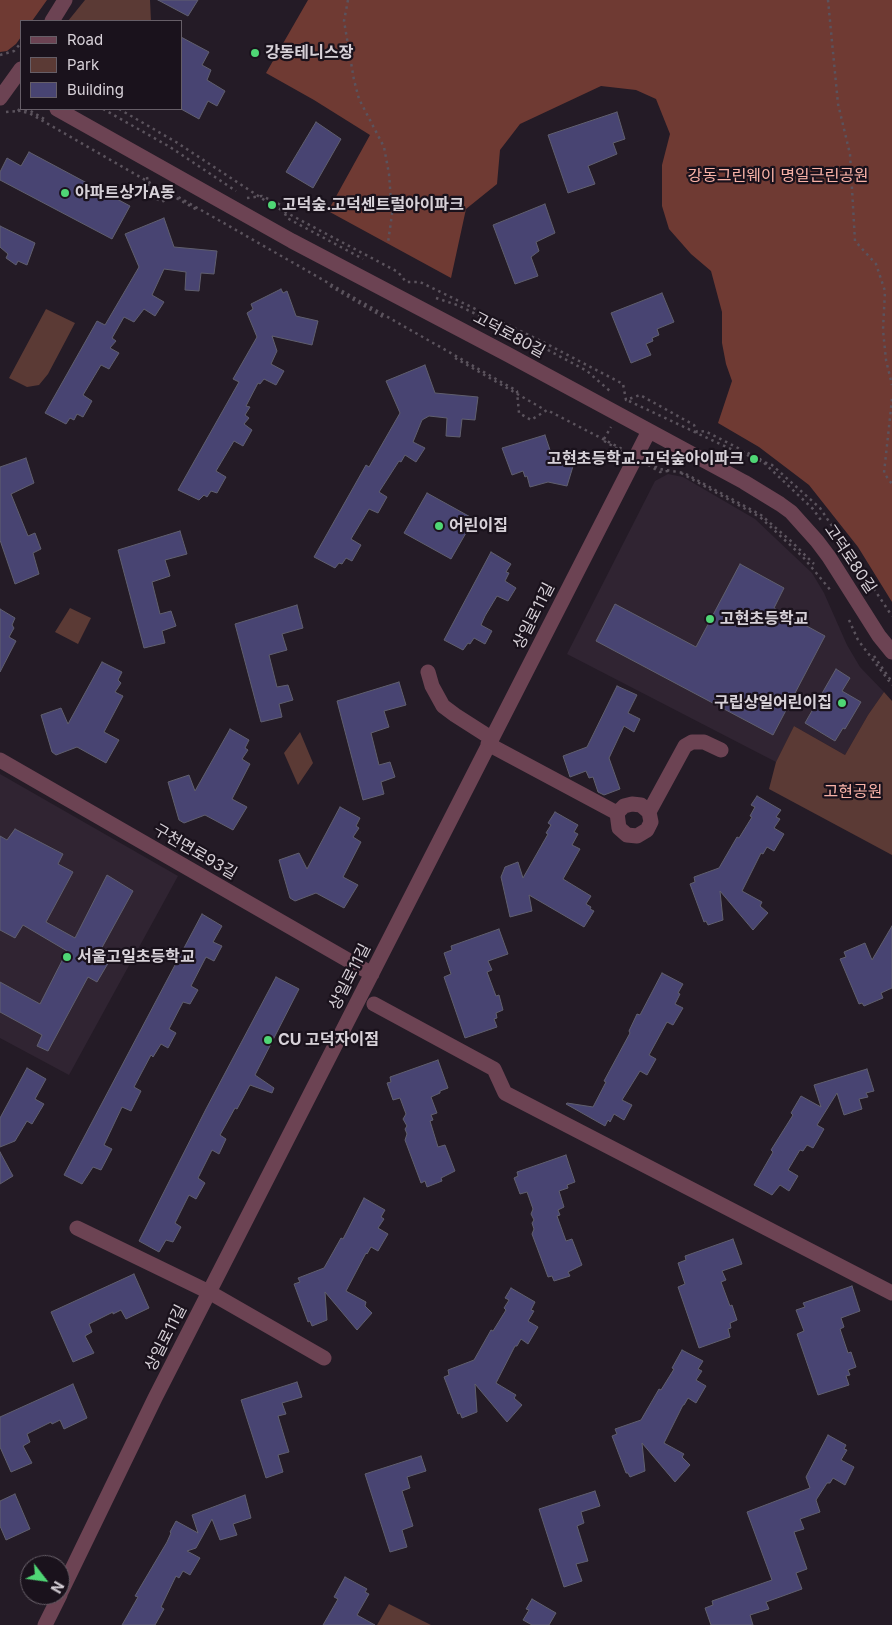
<!DOCTYPE html>
<meta charset="utf-8">
<style>
body{margin:0}
#map{position:relative;width:892px;height:1625px;overflow:hidden;background:#241b26;font-family:Inter,sans-serif}
canvas{display:block}
.legend{position:absolute;left:20px;top:20px;width:162px;height:90px;box-sizing:border-box;background:#1a121c;border:1px solid #665e67;margin:0;padding:6px 9px;list-style:none;font-size:15px;color:#d7d1d8}
.legend li{display:flex;align-items:center;gap:10px;height:25px}
.legend b{width:25px;border:1px solid #665e67}
.north{position:absolute;left:20px;top:1555px;width:50px;height:50px;box-sizing:border-box;background:#1a121c;border:1px solid #665e67;border-radius:50%;rotate:120deg;font-size:14px;font-weight:700;line-height:20px;text-align:center;color:#d7d1d8}
.north::after{content:'';display:block;margin:auto;width:18px;height:22px;background:#4fd675;clip-path:polygon(50% 0,100% 100%,50% 72%,0 100%)}
</style>
<div id="map">
<canvas width="892" height="1625"></canvas>
<ul class="legend">
<li><b style="height:6px;background:#6c4353"></b>Road</li>
<li><b style="height:14px;background:#5b3a35"></b>Park</li>
<li><b style="height:14px;background:#484472"></b>Building</li>
</ul>
<div class="north">N</div>
</div>
<script>
const ctx = document.querySelector('canvas').getContext('2d');
ctx.lineJoin = 'round';
function fillPath(path, color) {
  ctx.fillStyle = color;
  ctx.fill(path, 'evenodd');
}
function toPath(rows) {
  const path = new Path2D();
  for (const r of rows) {
    path.moveTo(r[0], r[1]);
    for (let i = 2; i < r.length; i += 2) path.lineTo(r[i], r[i + 1]);
  }
  return path;
}
function strokePath(path, color, width, dash) {
  ctx.strokeStyle = color;
  ctx.lineWidth = width;
  ctx.lineCap = dash ? 'butt' : 'round';
  ctx.setLineDash(dash || []);
  ctx.stroke(path);
}
function write(font, color, halo, rows, align = 'center') {
  ctx.font = font + ' Inter,"Noto Sans KR",sans-serif';
  ctx.lineWidth = 4.5;
  ctx.setLineDash([]);
  ctx.textBaseline = 'middle';
  ctx.strokeStyle = halo;
  ctx.fillStyle = color;
  for (const [text, x, y, turn = 0] of rows) {
    ctx.save();
    ctx.translate(x, y);
    ctx.rotate((+turn || 0) * Math.PI / 180);
    ctx.textAlign = isNaN(turn) ? turn : align;
    if (halo) ctx.strokeText(text, 0, 0);
    ctx.fillText(text, 0, 0);
    ctx.restore();
  }
}
const built = toPath([
 [668,474,683,477,755,519,812,573,824,593,847,645,860,667,884,692,868,715,845,755,794,726,776,762,567,654,655,481],
 [0,774,178,876,69,1075,0,1038]
]);
const green = toPath([
 [85,0,150,0,151,21,68,21],
 [46,309,75,323,48,374,39,385,27,387,9,378],
 [70,608,91,618,78,644,55,632],
 [884,692,892,701,892,855,769,789,776,762,794,726,845,755,868,715],
 [300,732,313,763,298,785,284,753],
 [389,1604,431,1625,377,1625]
]);
const forest = toPath([
 [0,0,47,0,32,21,21,21,21,37,16,44,7,51,0,52],
 [308,0,892,0,892,602,858,547,809,485,759,447,718,423,732,381,726,364,722,343,722,312,711,271,691,254,669,229,662,206,662,165,670,134,656,99,636,90,601,86,520,124,500,150,497,184,466,209,451,278,328,211,370,135,314,100,266,73]
]);
const building = toPath([
 [158,0,198,0,188,16,158,0],
 [181,37,209,52,202,65,211,70,207,80,225,91,217,106,208,101,199,119,181,109,181,37],
 [617,112,625,139,613,143,617,154,588,166,595,184,568,193,548,135,617,112],
 [316,122,341,139,313,188,286,172,316,122],
 [29,152,130,206,112,239,0,180,0,172,7,158,21,166,29,152],
 [545,204,555,233,536,242,539,251,531,257,538,276,515,284,493,225,545,204],
 [164,218,174,247,217,251,214,274,201,273,199,291,185,290,186,272,164,269,152,295,164,302,155,316,144,309,134,322,124,317,112,338,116,341,110,348,119,353,109,369,101,365,83,395,92,401,83,417,77,414,74,420,70,418,66,424,45,413,97,321,105,325,139,267,125,234,164,218],
 [0,226,35,243,27,265,18,261,16,265,6,258,8,254,0,247,0,226],
 [281,289,283,293,287,291,296,316,318,321,312,345,272,336,277,351,271,364,284,371,276,385,264,379,260,384,258,383,246,406,250,407,245,415,249,418,244,424,252,430,243,446,234,441,216,471,226,477,217,493,211,491,207,497,204,495,199,500,178,490,239,382,233,379,257,337,247,313,253,309,251,304,281,289],
 [662,293,674,322,657,329,659,335,652,338,653,341,646,344,651,355,631,363,611,313,662,293],
 [425,365,435,393,478,397,475,420,462,419,460,437,446,436,447,418,429,416,422,420,413,442,425,448,416,462,405,455,401,462,399,461,379,492,387,497,378,513,369,509,351,539,361,545,352,561,346,558,342,564,339,563,335,568,314,557,366,465,369,467,400,413,386,381,425,365],
 [545,435,553,459,574,463,567,486,548,482,530,487,527,476,525,477,523,471,512,475,502,448,545,435],
 [26,458,34,483,11,494,28,536,35,533,41,549,33,553,39,574,15,584,0,540,0,467,26,458],
 [427,493,474,519,451,559,404,533,427,493],
 [180,531,187,554,165,560,170,576,152,582,160,614,171,611,176,626,162,631,165,643,144,648,118,550,180,531],
 [491,552,511,564,506,572,509,573,505,581,516,588,508,601,497,596,485,616,481,625,492,631,485,644,474,638,470,644,468,643,463,650,444,640,491,552],
 [740,564,784,588,774,608,825,636,773,735,596,641,615,604,696,647,740,564],
 [297,605,303,628,282,634,287,650,269,655,277,687,288,685,293,700,279,704,282,717,261,722,235,624,297,605],
 [0,609,15,618,12,625,14,628,9,637,16,641,0,672,0,609],
 [102,662,122,672,118,680,121,683,115,692,123,696,104,732,119,740,106,763,77,747,56,755,52,752,41,715,61,708,68,724,102,662],
 [836,669,850,678,842,691,861,702,845,729,843,728,835,741,805,723,836,669],
 [399,682,406,705,384,711,389,727,371,733,379,765,390,762,395,777,381,782,384,794,363,800,337,701,399,682],
 [617,686,637,695,628,713,640,719,634,732,624,726,609,758,620,789,604,795,598,792,593,777,589,778,586,771,570,777,563,756,587,747,617,686],
 [230,729,249,740,245,748,248,750,242,759,250,764,232,799,247,807,233,830,205,815,184,823,179,820,168,782,189,775,195,791,230,729],
 [757,796,781,810,776,817,780,819,774,828,784,834,774,851,767,847,763,854,761,853,742,891,762,902,760,906,768,913,753,930,720,891,723,920,708,925,706,921,704,922,690,884,695,882,694,877,719,868,737,837,739,838,752,817,750,816,755,807,751,805,757,796],
 [340,807,360,818,356,826,359,828,353,837,361,842,343,877,358,885,344,908,316,893,295,901,290,898,279,860,299,853,307,869,340,807],
 [555,812,578,825,574,832,578,834,572,845,580,849,563,879,591,896,586,904,591,907,590,909,594,911,584,927,529,895,532,911,510,917,501,877,505,867,518,862,523,878,548,834,546,833,551,825,548,823,555,812],
 [15,829,63,854,58,864,73,872,46,922,75,938,107,875,133,891,99,953,110,960,97,982,88,977,48,1051,37,1046,42,1035,0,1012,0,982,40,1004,67,951,23,925,15,938,0,930,0,836,7,840,15,829],
 [202,914,222,926,213,942,222,946,214,961,206,957,191,986,198,990,190,1004,183,1002,169,1029,176,1033,168,1048,161,1044,153,1057,151,1055,134,1087,141,1091,131,1111,122,1107,104,1145,112,1149,101,1170,93,1167,82,1184,64,1175,202,914],
 [892,926,892,988,881,993,883,998,864,1006,862,1003,859,1004,840,959,846,957,844,952,865,943,872,960,892,926],
 [499,929,508,954,488,961,492,970,487,972,496,996,499,995,503,1010,496,1013,497,1018,494,1019,497,1027,465,1038,444,977,451,974,444,953,452,950,451,946,499,929],
 [662,973,683,984,678,993,680,994,675,1004,683,1008,673,1025,667,1022,649,1055,656,1059,647,1075,640,1071,622,1100,632,1105,624,1120,614,1114,610,1122,608,1120,605,1126,566,1104,567,1103,593,1107,606,1082,604,1081,630,1033,629,1031,637,1014,640,1015,662,973],
 [276,977,299,989,255,1075,274,1088,272,1093,250,1085,237,1109,235,1108,220,1135,226,1139,219,1154,212,1150,198,1178,205,1183,196,1199,189,1195,175,1223,181,1227,173,1242,166,1240,159,1252,139,1241,206,1109,276,977],
 [438,1060,448,1088,440,1091,440,1093,431,1097,437,1113,431,1115,433,1120,430,1121,438,1147,445,1145,455,1171,441,1178,442,1181,427,1187,425,1181,421,1183,405,1140,407,1134,405,1129,407,1126,403,1119,406,1114,400,1098,393,1100,387,1083,391,1082,390,1077,438,1060],
 [27,1068,46,1079,35,1099,44,1104,32,1124,27,1121,15,1141,0,1147,0,1118,27,1068],
 [867,1069,874,1091,866,1093,868,1097,859,1099,862,1109,844,1115,837,1093,817,1125,824,1129,813,1148,807,1145,803,1151,800,1150,788,1170,798,1176,789,1191,780,1185,772,1195,754,1185,773,1152,771,1150,793,1115,791,1113,801,1096,821,1107,814,1085,867,1069],
 [0,1152,13,1176,0,1184,0,1152],
 [566,1155,575,1182,567,1185,568,1188,559,1191,564,1207,558,1210,560,1215,557,1216,566,1241,572,1239,582,1265,568,1272,570,1276,554,1281,552,1276,548,1277,532,1234,534,1229,532,1223,534,1220,531,1214,533,1209,527,1192,520,1194,514,1178,518,1176,517,1172,566,1155],
 [364,1198,385,1210,381,1217,384,1219,378,1228,388,1234,378,1251,371,1247,367,1254,366,1253,346,1291,366,1302,365,1306,372,1313,357,1330,325,1292,327,1320,312,1326,310,1321,308,1322,294,1284,300,1282,298,1278,324,1268,341,1238,343,1239,364,1198],
 [733,1239,742,1264,722,1271,726,1280,721,1282,730,1306,732,1305,737,1320,730,1323,731,1328,728,1329,730,1337,699,1348,678,1287,685,1284,678,1263,686,1260,685,1256,733,1239],
 [134,1274,149,1308,126,1319,121,1310,113,1314,113,1312,89,1324,92,1332,85,1336,94,1353,73,1362,51,1312,134,1274],
 [852,1286,860,1311,841,1318,844,1327,840,1329,848,1353,851,1352,856,1367,848,1370,850,1375,846,1376,849,1385,818,1395,797,1334,804,1331,796,1310,805,1307,803,1303,852,1286],
 [511,1288,535,1302,531,1310,534,1311,528,1321,538,1327,528,1344,521,1339,517,1346,515,1346,496,1383,516,1395,514,1398,522,1405,507,1422,475,1384,477,1412,462,1418,460,1413,458,1414,444,1377,449,1375,448,1370,474,1360,491,1330,493,1331,506,1310,504,1308,509,1300,505,1298,511,1288],
 [682,1350,703,1361,698,1369,702,1371,696,1380,706,1386,696,1403,688,1398,684,1405,683,1405,664,1443,684,1454,682,1457,690,1465,675,1482,642,1443,645,1471,630,1477,628,1473,626,1473,612,1436,617,1434,615,1429,641,1420,659,1389,661,1390,674,1369,672,1368,682,1350],
 [297,1382,302,1397,282,1403,286,1414,278,1416,289,1452,278,1455,283,1472,266,1478,241,1400,297,1382],
 [73,1384,87,1418,64,1429,60,1420,52,1424,51,1422,27,1434,30,1442,23,1446,32,1463,11,1472,0,1447,0,1417,73,1384],
 [828,1435,846,1445,844,1449,847,1450,841,1460,854,1467,845,1485,833,1478,830,1483,827,1483,816,1500,820,1512,800,1519,804,1529,794,1532,807,1569,796,1573,802,1589,766,1602,769,1609,750,1615,753,1625,711,1625,705,1608,713,1605,712,1601,772,1580,747,1512,810,1488,806,1477,828,1435],
 [421,1456,426,1471,407,1477,410,1488,402,1491,413,1526,402,1530,407,1547,390,1552,365,1474,421,1456],
 [595,1491,600,1506,581,1512,584,1523,577,1526,588,1561,576,1564,582,1581,564,1587,539,1509,595,1491],
 [15,1494,30,1529,6,1540,0,1526,0,1501,15,1494],
 [245,1495,251,1518,233,1524,237,1535,220,1540,212,1519,196,1548,187,1551,200,1558,190,1575,183,1571,179,1578,176,1576,161,1607,164,1609,155,1625,122,1625,138,1597,135,1596,167,1542,171,1533,170,1532,176,1521,198,1533,192,1515,245,1495],
 [345,1577,367,1589,365,1592,369,1594,357,1615,375,1625,323,1625,338,1599,334,1597,345,1577],
 [532,1599,556,1613,549,1625,532,1625,523,1620,529,1610,526,1609,532,1599]
]);
const path = toPath([
 [348,0,344,21,354,80,359,99,384,147,389,174,392,214,388,243],
 [828,0,838,104,850,154,855,241,876,264,885,291,883,330,886,360,892,385],
 [0,55,14,51,21,43],
 [103,109,170,147,236,191],
 [119,109,176,142,272,205,398,272,406,282,420,282,543,342,623,384,626,400,640,395,694,425,697,432,705,431,738,448,750,457,772,465,820,508,892,616],
 [18,111,29,110,46,120],
 [18,111,21,106],
 [6,112,18,111],
 [24,112,29,113,199,211],
 [147,177,150,195,162,202,173,194,517,391,519,413,531,420,547,410,624,450],
 [247,198,262,196,281,205,287,218,363,259],
 [330,286,383,317,386,317],
 [436,298,457,305,520,335,587,371,611,392],
 [455,358,545,410],
 [892,399,884,473,892,484],
 [629,401,735,451,746,452,760,459,813,509,823,523],
 [604,439,611,427],
 [604,441,623,452],
 [649,463,660,469,684,473,761,515,792,542,814,564],
 [648,465,660,472,668,471],
 [681,473,760,517,803,557,832,592],
 [849,620,858,640,892,685],
 [874,656,892,682]
]);
const street = toPath([
 [52,21,65,0],
 [0,98,21,69],
 [57,109,292,241,507,354,744,482,780,504,791,512,817,541,829,557,879,636,892,652],
 [428,672,432,686,443,706,455,715,491,738],
 [488,744,617,813,619,828,627,835,637,836,647,830,651,822,649,812,641,805,632,804,624,806,617,813],
 [0,760,372,974],
 [649,812,685,746,692,742,704,742,721,750],
 [374,1004,494,1069,505,1093,892,1293],
 [77,1228,209,1292,324,1358],
 [60,1594,155,1398,649,431],
 [45,1625,60,1595]
]);
const markers = [
 [255,53,5,"#4fd675"],
 [65,193,5,"#4fd675"],
 [272,205,5,"#4fd675"],
 [754,459,5,"#4fd675"],
 [439,526,5,"#4fd675"],
 [710,619,5,"#4fd675"],
 [842,703,5,"#4fd675"],
 [67,957,5,"#4fd675"],
 [268,1040,5,"#4fd675"]
];
const poiNames = [
 ["강동테니스장",265,53],
 ["아파트상가A동",75,193],
 ["고덕숲.고덕센트럴아이파크",282,205],
 ["고현초등학교.고덕숲아이파크",744,459,"right"],
 ["어린이집",449,526],
 ["고현초등학교",720,619],
 ["구립상일어린이집",832,703,"right"],
 ["서울고일초등학교",77,957],
 ["CU 고덕자이점",278,1040]
];
const parkNames = [
 ["강동그린웨이 명일근린공원",778,176],
 ["고현공원",853,792]
];
const streetNames = [
 ["고덕로80길",509,335,28],
 ["고덕로80길",850,559,56],
 ["상일로11길",534,616,-63],
 ["구천면로93길",195,852,30],
 ["상일로11길",350,977,-63],
 ["상일로11길",166,1338,-63]
];
fillPath(built, '#302432');
fillPath(green, '#5b3a35');
fillPath(forest, '#6f3a33');
fillPath(building, '#484472');
strokePath(building, '#605f6e', 1);
strokePath(path, '#5b535d', 2.5, [2.5, 4]);
strokePath(street, '#6c4353', 15);
for (const [x, y, r, color] of markers) {
  const dot = new Path2D();
  dot.arc(x, y, r, 0, 2 * Math.PI);
  ctx.fillStyle = color;
  ctx.fill(dot);
  strokePath(dot, '#1a121c', 2);
}
write('bold 16px', '#d7d1d8', '#1a121c', poiNames, 'left');
write('16px', '#f9b2a7', '#1a121c', parkNames);
write('16px', '#d7d1d8', '#1a121c', streetNames);
</script>
